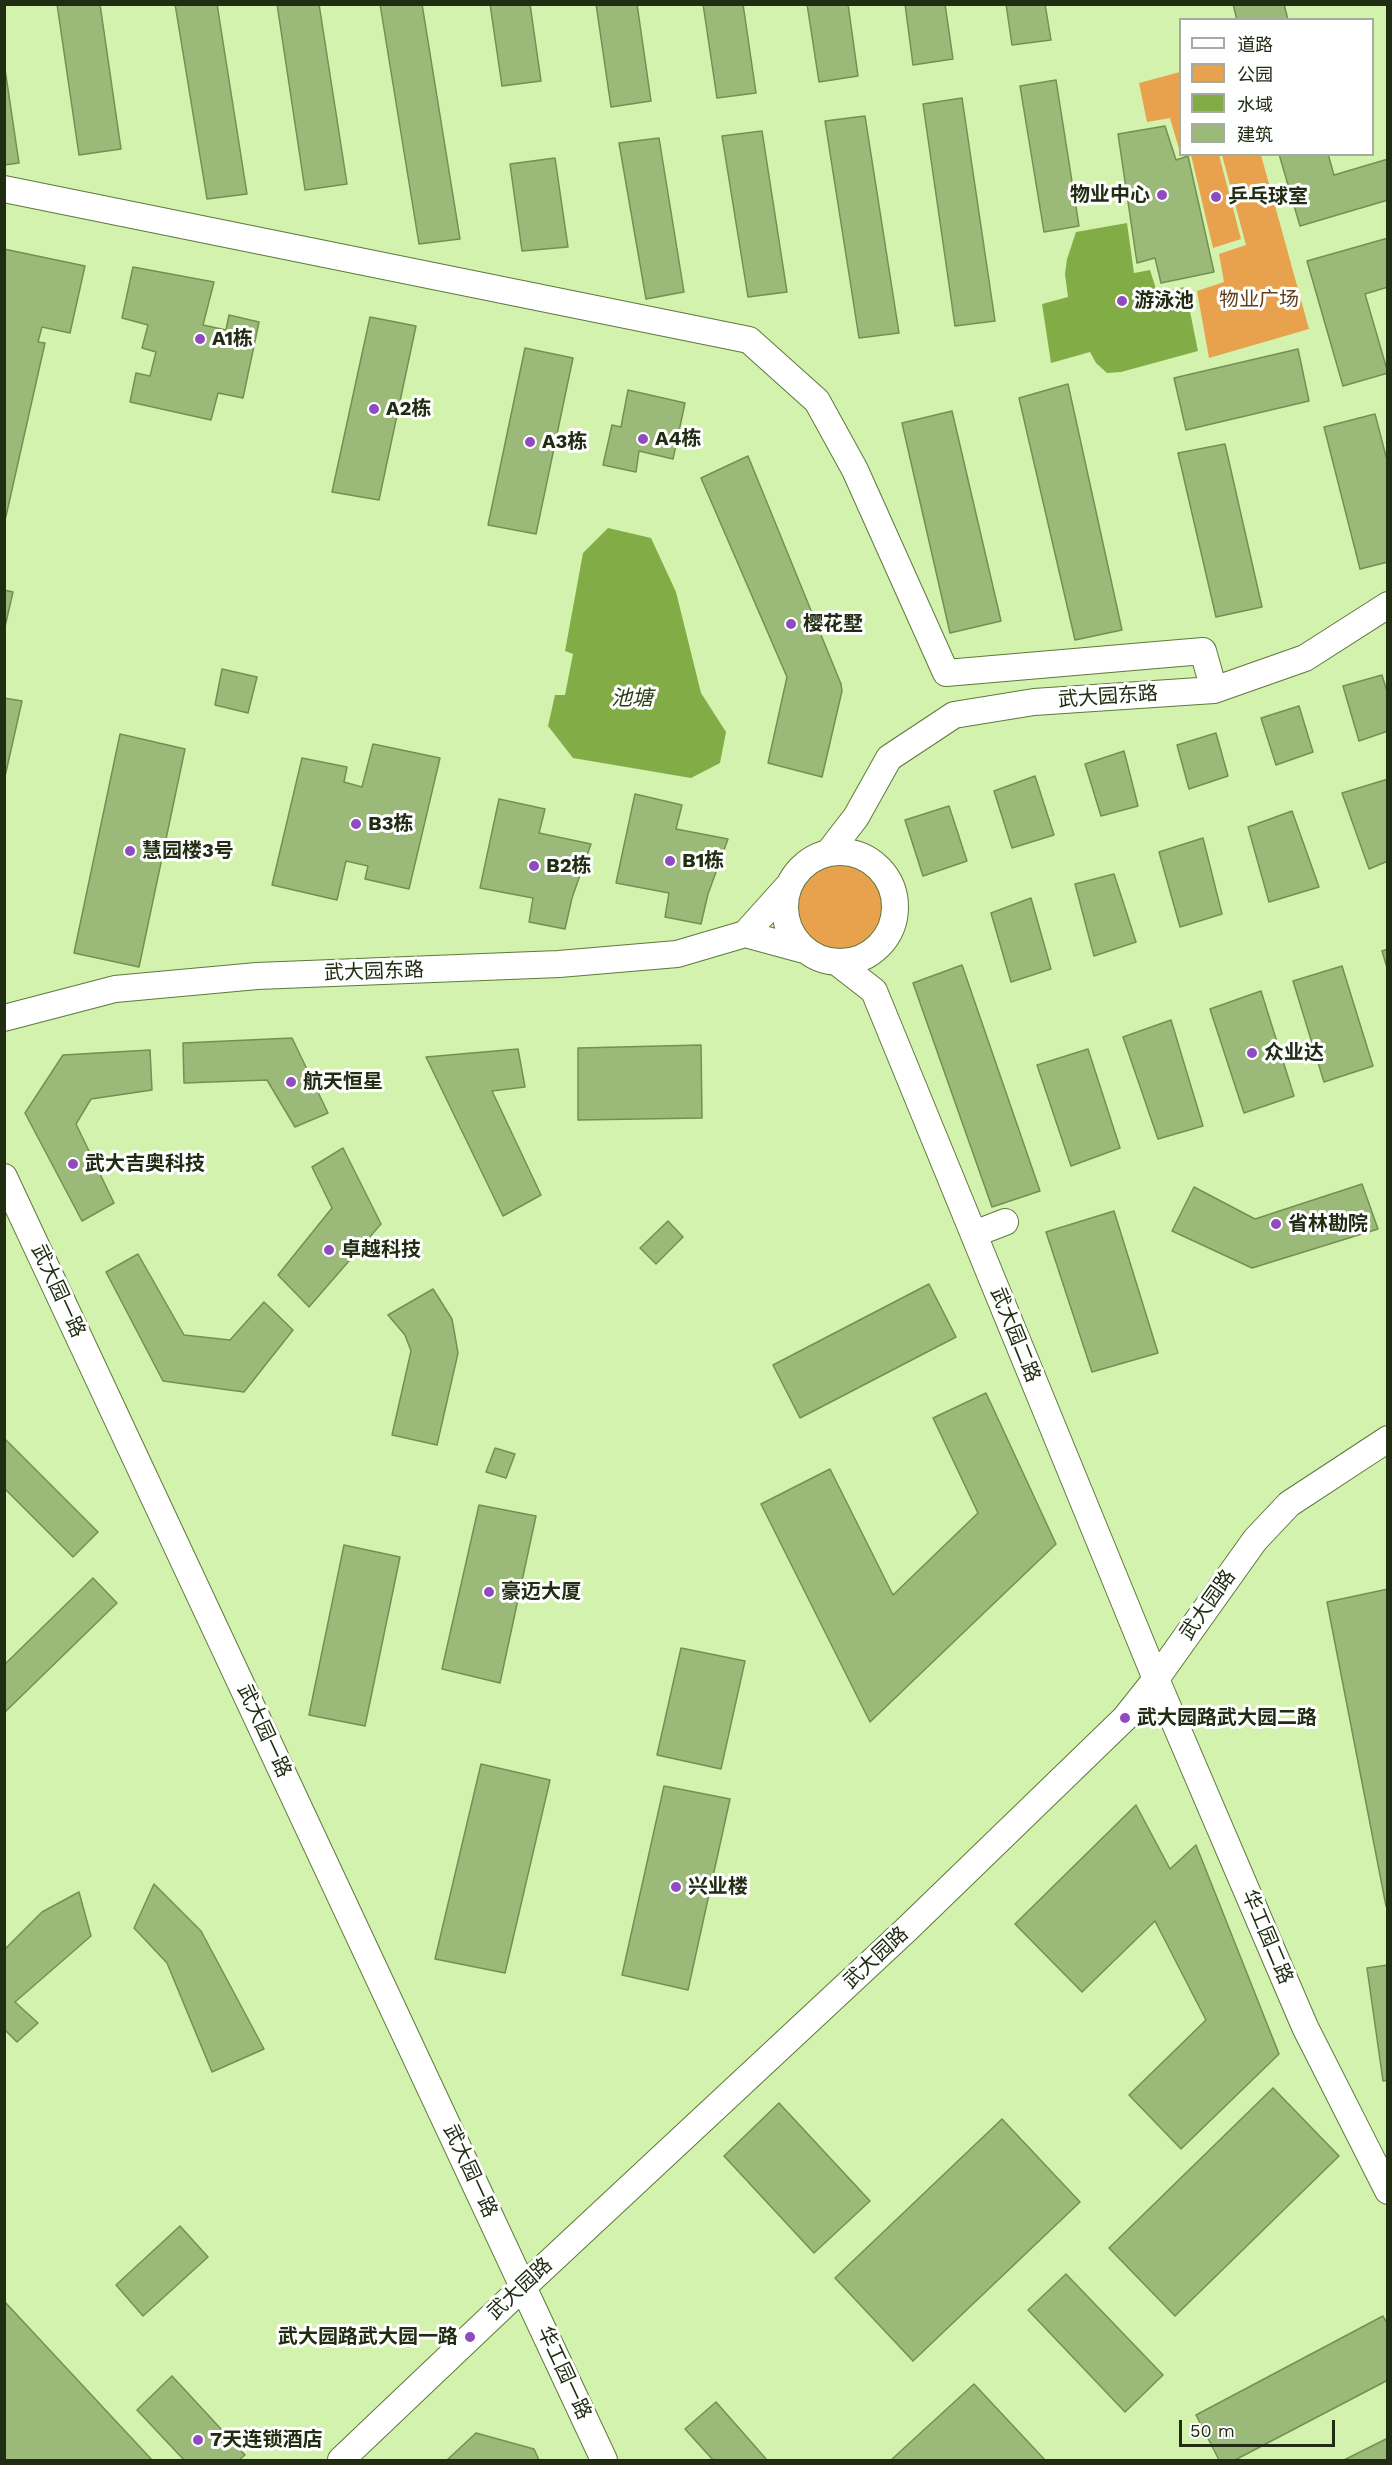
<!DOCTYPE html>
<meta charset="utf-8">
<style>
body{margin:0}
#map{position:relative;width:1392px;height:2465px;overflow:hidden;background:#d2f2ae;font-family:"Work Sans","Noto Sans SC",sans-serif}
canvas{display:block}
.frame{position:absolute;inset:0;border:6px solid #212d13;pointer-events:none}
.legend{position:absolute;left:1179px;top:18px;width:195px;height:138px;box-sizing:border-box;background:#fff;border:2px solid #a6aba1;margin:0;padding:8px 10px;list-style:none;font-size:18px;color:#212d13}
.legend li{display:flex;align-items:center;gap:12px;height:30px}
.legend b{width:30px;border:2px solid #a6aba1}
.scale{position:absolute;left:1179px;top:2420px;width:156px;height:27px;box-sizing:border-box;border:3px solid #212d13;border-top:0;padding-left:8px;font-size:18px;line-height:21px;white-space:nowrap;color:#212d13;-webkit-text-stroke:4px #fff;paint-order:stroke}
</style>
<div id="map">
<canvas width="1392" height="2465"></canvas>
<div class="frame"></div>
<ul class="legend">
<li><b style="height:8px;background:#fff"></b>道路</li>
<li><b style="height:16px;background:#e8a24e"></b>公园</li>
<li><b style="height:16px;background:#82ad46"></b>水域</li>
<li><b style="height:16px;background:#9bb978"></b>建筑</li>
</ul>
<div class="scale">50 m</div>
</div>
<script>
const ctx = document.querySelector('canvas').getContext('2d');
ctx.lineJoin = 'round';
function fillPath(path, color) {
  ctx.fillStyle = color;
  ctx.fill(path, 'evenodd');
}
function toPath(rows) {
  const path = new Path2D();
  for (const r of rows) {
    if (r.length === 3) {
      path.moveTo(r[0] + r[2], r[1]);
      path.arc(r[0], r[1], r[2], 0, 2 * Math.PI);
      continue;
    }
    path.moveTo(r[0], r[1]);
    for (let i = 2; i < r.length; i += 2) path.lineTo(r[i], r[i + 1]);
  }
  return path;
}
function strokePath(path, color, width, dash) {
  ctx.strokeStyle = color;
  ctx.lineWidth = width;
  ctx.lineCap = dash ? 'butt' : 'round';
  ctx.setLineDash(dash || []);
  ctx.stroke(path);
}
function write(font, color, halo, rows, align = 'center') {
  ctx.font = font + ' "Work Sans","Noto Sans SC",sans-serif';
  ctx.lineWidth = 6;
  ctx.setLineDash([]);
  ctx.textBaseline = 'middle';
  ctx.strokeStyle = halo;
  ctx.fillStyle = color;
  for (const [text, x, y, turn = 0] of rows) {
    ctx.save();
    ctx.translate(x, y);
    ctx.rotate((+turn || 0) * Math.PI / 180);
    ctx.textAlign = isNaN(turn) ? turn : align;
    if (halo) ctx.strokeText(text, 0, 0);
    ctx.fillText(text, 0, 0);
    ctx.restore();
  }
}
const green = toPath([
 [1180,72,1180,148,1179,149,1170,118,1147,122,1139,83],
 [1191,155,1219,155,1241,239,1213,248],
 [1222,155,1261,155,1309,329,1209,358,1197,291,1224,282,1219,254,1246,245],
 [834,860,864,865,876,876,882,886,885,901,882,924,874,937,864,946,853,951,827,952,813,946,797,926,792,913,795,894,804,879,821,864]
]);
const water = toPath([
 [1127,223,1134,273,1150,270,1157,292,1185,287,1198,351,1121,372,1107,373,1096,363,1090,352,1051,363,1042,304,1068,297,1065,274,1067,259,1076,232],
 [608,528,651,538,676,592,701,693,726,732,720,763,691,778,573,758,548,726,555,695,565,695,573,654,565,651,583,553]
]);
const building = toPath([
 [57,4,100,4,121,149,79,155,57,4],
 [175,4,217,4,247,194,207,199,175,4],
 [277,4,319,4,347,184,305,190,277,4],
 [380,4,422,4,460,239,419,244,380,4],
 [490,4,530,4,541,81,502,86,490,4],
 [596,4,637,4,651,101,611,107,596,4],
 [703,4,743,4,756,93,717,98,703,4],
 [807,4,848,4,858,76,819,82,807,4],
 [905,4,945,4,953,59,913,65,905,4],
 [1006,4,1045,4,1051,40,1012,45,1006,4],
 [1233,4,1284,4,1288,20,1237,20,1233,4],
 [4,62,19,163,4,165,4,62],
 [1056,80,1079,226,1044,232,1020,86,1056,80],
 [962,98,995,321,955,326,923,104,962,98],
 [865,116,899,333,859,338,825,121,865,116],
 [1165,126,1176,160,1188,156,1214,272,1161,283,1155,258,1137,263,1118,134,1165,126],
 [762,131,787,292,748,297,722,136,762,131],
 [659,138,684,292,646,299,619,143,659,138],
 [1279,154,1328,154,1334,175,1388,159,1388,200,1300,226,1279,154],
 [555,158,568,247,522,251,510,164,555,158],
 [1388,238,1388,287,1365,294,1388,373,1343,386,1307,261,1388,238],
 [4,249,85,266,70,333,42,327,38,342,45,343,4,525,4,249],
 [133,267,214,282,203,325,226,330,229,315,259,322,243,398,218,393,211,420,130,402,136,373,150,376,156,352,142,348,148,325,122,318,133,267],
 [370,317,416,326,379,500,332,492,370,317],
 [525,348,573,358,536,534,488,525,525,348],
 [1298,349,1309,401,1186,430,1174,378,1298,349],
 [1068,384,1122,630,1075,640,1019,398,1068,384],
 [628,390,685,403,673,459,639,451,636,472,603,465,612,425,621,427,628,390],
 [952,411,1001,621,950,633,902,423,952,411],
 [1375,414,1388,464,1388,562,1360,569,1324,427,1375,414],
 [1225,444,1262,607,1216,617,1178,453,1225,444],
 [748,456,841,684,842,691,822,777,768,763,787,677,701,478,748,456],
 [4,590,13,592,4,631,4,590],
 [222,669,257,677,248,713,215,705,222,669],
 [1382,675,1388,695,1388,731,1359,741,1343,686,1382,675],
 [4,698,22,701,4,781,4,698],
 [1299,706,1313,752,1276,765,1261,718,1299,706],
 [1216,733,1228,776,1189,789,1177,745,1216,733],
 [120,734,185,749,139,967,74,953,120,734],
 [373,744,440,758,409,889,365,879,368,866,346,861,337,900,272,885,302,758,347,767,344,782,362,787,373,744],
 [1124,751,1138,806,1101,816,1085,764,1124,751],
 [1035,776,1054,835,1012,848,994,791,1035,776],
 [1388,779,1388,861,1369,869,1342,793,1388,779],
 [635,794,682,805,676,829,728,839,708,894,701,924,665,917,669,893,616,883,635,794],
 [499,799,545,809,539,833,591,844,572,898,565,929,529,922,533,898,480,888,499,799],
 [949,806,967,861,923,876,905,820,949,806],
 [1292,811,1319,887,1269,902,1248,827,1292,811],
 [1203,838,1222,914,1180,927,1159,852,1203,838],
 [1114,874,1136,942,1094,956,1075,884,1114,874],
 [1031,898,1051,969,1011,982,991,913,1031,898],
 [1388,949,1388,971,1382,951,1388,949],
 [962,965,1040,1191,992,1207,913,983,962,965],
 [1342,966,1373,1066,1324,1082,1293,981,1342,966],
 [1261,991,1294,1096,1244,1113,1210,1009,1261,991],
 [1171,1020,1203,1126,1158,1139,1123,1037,1171,1020],
 [292,1038,328,1113,295,1127,267,1080,184,1083,183,1043,292,1038],
 [701,1045,702,1118,578,1120,578,1048,701,1045],
 [518,1049,525,1087,492,1091,541,1195,503,1216,426,1057,518,1049],
 [1088,1049,1120,1148,1071,1166,1037,1065,1088,1049],
 [150,1050,152,1090,91,1099,76,1124,114,1203,82,1221,25,1113,63,1055,150,1050],
 [343,1148,381,1224,309,1307,278,1275,332,1208,312,1167,343,1148],
 [1362,1184,1378,1229,1252,1268,1172,1231,1194,1187,1255,1219,1362,1184],
 [1114,1211,1158,1353,1092,1372,1046,1232,1114,1211],
 [668,1221,683,1237,656,1264,640,1248,668,1221],
 [138,1254,184,1335,230,1340,264,1302,293,1330,244,1392,163,1381,106,1272,138,1254],
 [929,1284,956,1337,800,1418,773,1365,929,1284],
 [433,1289,452,1319,458,1353,437,1445,392,1435,411,1351,405,1335,388,1315,433,1289],
 [986,1393,1056,1544,870,1722,761,1504,830,1469,893,1595,978,1513,933,1418,986,1393],
 [4,1438,98,1532,73,1557,4,1488,4,1438],
 [495,1448,515,1454,506,1478,486,1472,495,1448],
 [479,1505,536,1516,500,1683,442,1669,479,1505],
 [344,1545,400,1557,365,1726,309,1715,344,1545],
 [93,1578,117,1603,4,1713,4,1665,93,1578],
 [1388,1589,1388,1906,1386,1906,1327,1602,1388,1589],
 [681,1648,745,1661,721,1769,657,1755,681,1648],
 [481,1764,550,1780,505,1973,435,1959,481,1764],
 [664,1786,730,1799,688,1990,622,1975,664,1786],
 [1136,1805,1170,1869,1196,1845,1279,2054,1181,2149,1129,2095,1206,2020,1155,1921,1082,1992,1015,1924,1136,1805],
 [154,1884,201,1931,264,2049,212,2072,167,1963,134,1928,154,1884],
 [79,1892,91,1936,15,2002,38,2023,17,2042,4,2029,4,1950,42,1912,79,1892],
 [1388,1965,1388,2080,1383,2081,1367,1968,1388,1965],
 [1273,2088,1339,2156,1175,2316,1109,2248,1273,2088],
 [779,2103,870,2201,814,2253,724,2156,779,2103],
 [1002,2119,1080,2202,913,2361,835,2278,1002,2119],
 [180,2226,208,2257,143,2316,116,2285,180,2226],
 [1066,2274,1163,2375,1125,2412,1028,2310,1066,2274],
 [4,2301,152,2460,4,2460,4,2301],
 [1383,2316,1388,2325,1388,2380,1235,2460,1219,2460,1196,2415,1383,2316],
 [172,2376,245,2455,239,2460,184,2460,137,2410,172,2376],
 [974,2384,1045,2460,891,2460,974,2384],
 [716,2402,767,2460,713,2460,685,2429,716,2402],
 [476,2433,534,2449,539,2460,447,2460,476,2433],
 [1388,2438,1388,2460,1344,2460,1388,2438]
]);
const minor = toPath([
 [4,189,749,340,817,401,855,470,946,673,1203,651,1214,690],
 [840,907,55],
 [829,852,856,817,889,758,954,715,1034,702,1214,690,1305,658,1388,605],
 [745,934,789,885],
 [745,934,804,950],
 [838,963,874,991,1156,1679,1305,2027,1388,2191],
 [4,1018,115,989,257,976,559,964,677,954,745,934],
 [4,1177,604,2460],
 [974,1234,1005,1222],
 [341,2460,524,2286,907,1929,1125,1718,1156,1679,1255,1540,1289,1504,1388,1439]
]);
const markers = [
 [1162,195,6,"#8f4bbf"],
 [1216,197,6,"#8f4bbf"],
 [1122,301,6,"#8f4bbf"],
 [200,339,6,"#8f4bbf"],
 [374,409,6,"#8f4bbf"],
 [643,439,6,"#8f4bbf"],
 [530,442,6,"#8f4bbf"],
 [791,624,6,"#8f4bbf"],
 [356,824,6,"#8f4bbf"],
 [130,851,6,"#8f4bbf"],
 [670,861,6,"#8f4bbf"],
 [534,866,6,"#8f4bbf"],
 [1252,1053,6,"#8f4bbf"],
 [291,1082,6,"#8f4bbf"],
 [73,1164,6,"#8f4bbf"],
 [1276,1224,6,"#8f4bbf"],
 [329,1250,6,"#8f4bbf"],
 [489,1592,6,"#8f4bbf"],
 [1125,1718,6,"#8f4bbf"],
 [676,1887,6,"#8f4bbf"],
 [470,2337,6,"#8f4bbf"],
 [198,2440,6,"#8f4bbf"]
];
const poiNames = [
 ["物业中心",1150,195,"right"],
 ["乒乓球室",1228,197],
 ["游泳池",1134,301],
 ["A1栋",212,339],
 ["A2栋",386,409],
 ["A4栋",655,439],
 ["A3栋",542,442],
 ["樱花墅",803,624],
 ["B3栋",368,824],
 ["慧园楼3号",142,851],
 ["B1栋",682,861],
 ["B2栋",546,866],
 ["众业达",1264,1053],
 ["航天恒星",303,1082],
 ["武大吉奥科技",85,1164],
 ["省林勘院",1288,1224],
 ["卓越科技",341,1250],
 ["豪迈大厦",501,1592],
 ["武大园路武大园二路",1137,1718],
 ["兴业楼",688,1887],
 ["武大园路武大园一路",458,2337,"right"],
 ["7天连锁酒店",210,2440]
];
const parkNames = [
 ["物业广场",1259,300]
];
const streetNames = [
 ["武大园东路",1108,697,-4],
 ["武大园东路",374,972,-2],
 ["武大园一路",58,1291,65],
 ["武大园二路",1015,1335,68],
 ["武大园路",1208,1605,-55],
 ["武大园一路",264,1731,65],
 ["华工园二路",1267,1937,67],
 ["武大园路",876,1958,-43],
 ["武大园一路",470,2171,65],
 ["武大园路",520,2289,-43],
 ["华工园一路",564,2373,65]
];
const waterNames = [
 ["池塘",632,699]
];
fillPath(green, '#e8a24e');
fillPath(water, '#82ad46');
fillPath(building, '#9bb978');
strokePath(building, '#749051', 1.5);
strokePath(minor, '#5e793b', 28);
strokePath(minor, '#fff', 26);
for (const [x, y, r, color] of markers) {
  const dot = new Path2D();
  dot.arc(x, y, r, 0, 2 * Math.PI);
  ctx.fillStyle = color;
  ctx.fill(dot);
  strokePath(dot, '#fff', 2);
}
write('bold 20px', '#212d13', '#fff', poiNames, 'left');
write('20px', '#5f401a', '#fff', parkNames);
write('20px', '#212d13', '#fff', streetNames);
write('italic 21px', '#2e4016', '#fff', waterNames);
</script>
